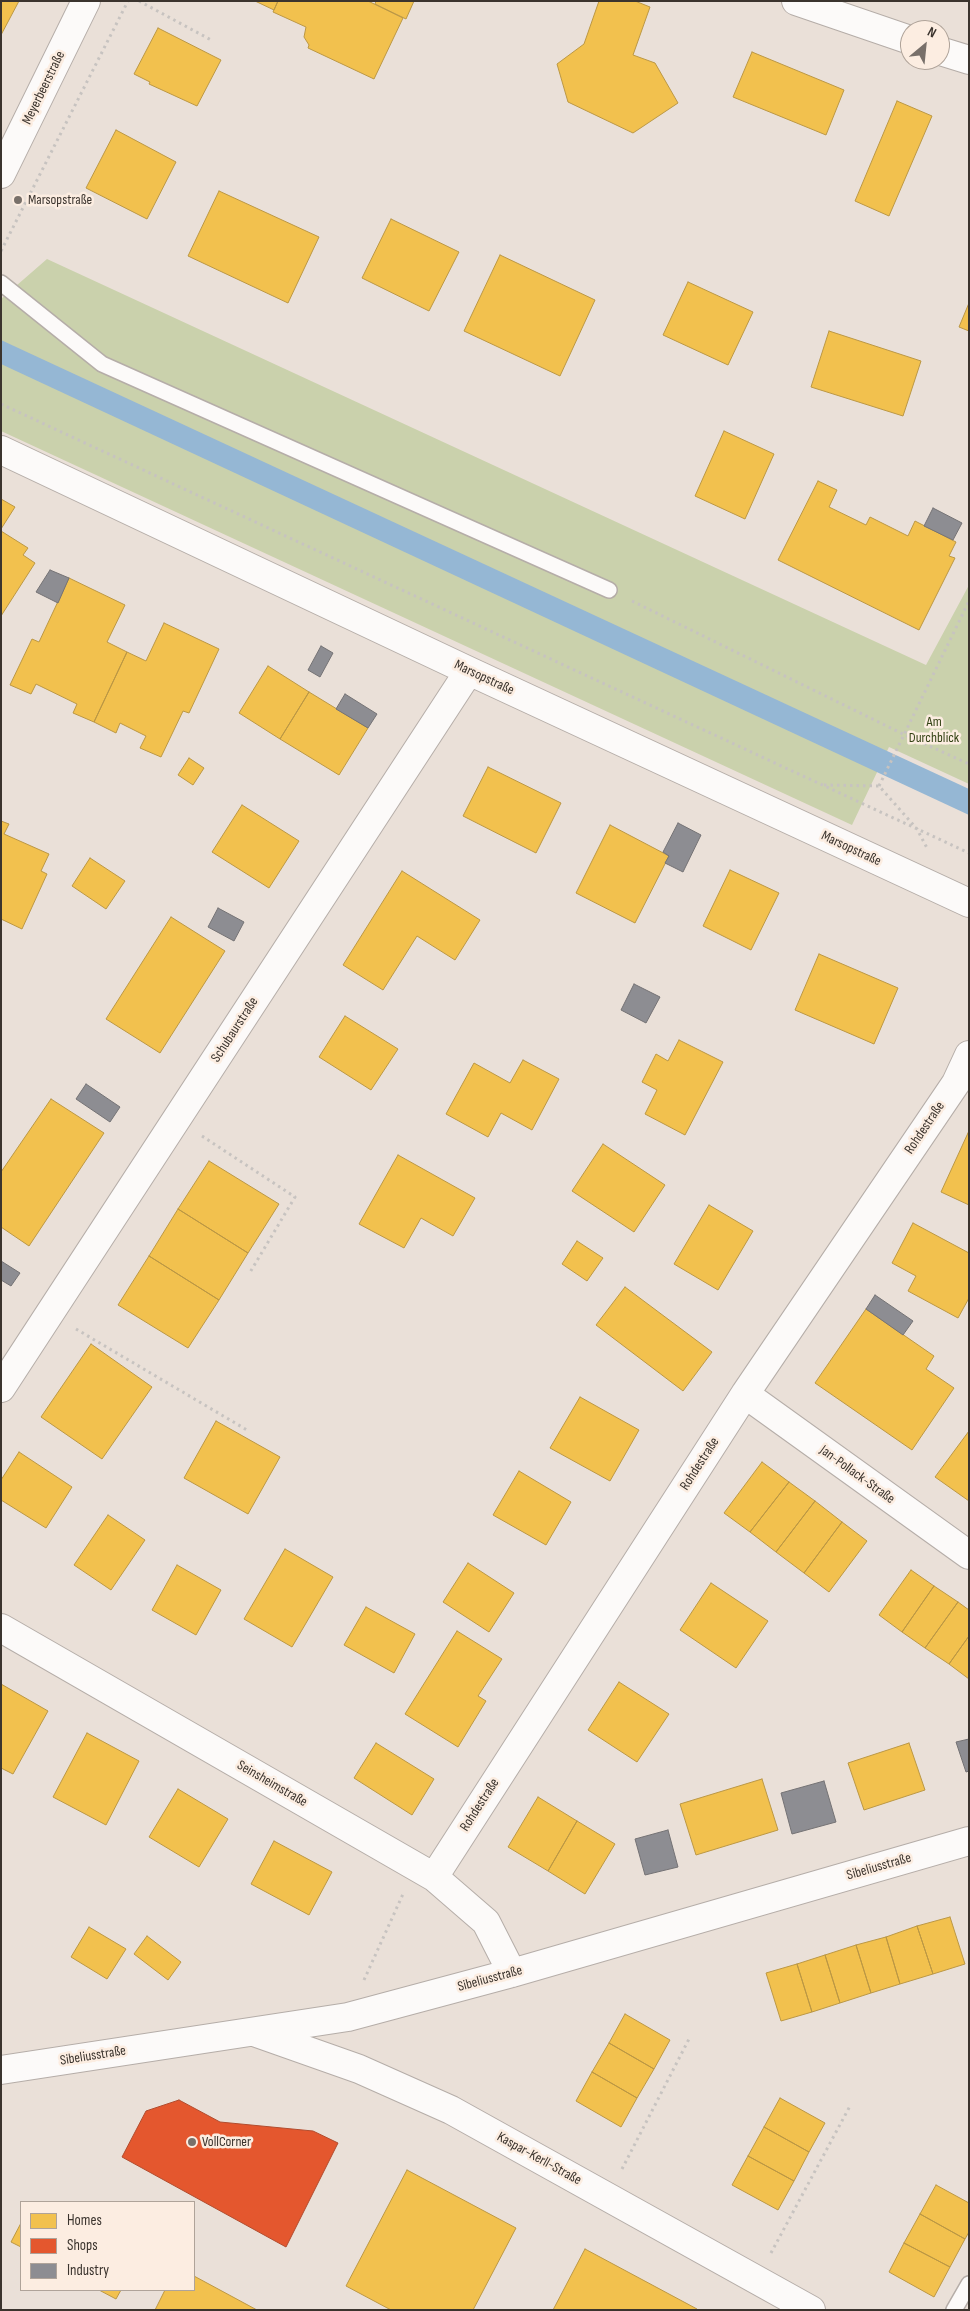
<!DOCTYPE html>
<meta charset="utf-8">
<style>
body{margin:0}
#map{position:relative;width:970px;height:2311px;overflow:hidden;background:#eae0d8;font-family:"Sofia Sans Condensed",sans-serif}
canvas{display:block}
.frame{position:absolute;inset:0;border:2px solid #3b342e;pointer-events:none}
.legend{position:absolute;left:20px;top:2201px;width:175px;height:90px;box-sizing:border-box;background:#fcede1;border:1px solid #afa399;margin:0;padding:6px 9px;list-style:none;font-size:15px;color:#3b342e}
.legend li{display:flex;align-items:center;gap:10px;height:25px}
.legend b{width:25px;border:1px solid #afa399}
.north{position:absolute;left:900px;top:20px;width:50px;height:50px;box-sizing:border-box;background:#fcede1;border:1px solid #afa399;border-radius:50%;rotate:28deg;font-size:14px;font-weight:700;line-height:20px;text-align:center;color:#3b342e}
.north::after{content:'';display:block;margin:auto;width:18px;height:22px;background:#78706a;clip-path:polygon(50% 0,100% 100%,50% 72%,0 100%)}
</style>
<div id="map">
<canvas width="970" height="2311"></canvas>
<div class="frame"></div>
<ul class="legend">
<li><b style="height:14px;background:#f2c14e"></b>Homes</li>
<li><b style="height:14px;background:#e4572e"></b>Shops</li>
<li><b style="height:14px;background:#8d8d92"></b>Industry</li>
</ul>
<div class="north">N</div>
</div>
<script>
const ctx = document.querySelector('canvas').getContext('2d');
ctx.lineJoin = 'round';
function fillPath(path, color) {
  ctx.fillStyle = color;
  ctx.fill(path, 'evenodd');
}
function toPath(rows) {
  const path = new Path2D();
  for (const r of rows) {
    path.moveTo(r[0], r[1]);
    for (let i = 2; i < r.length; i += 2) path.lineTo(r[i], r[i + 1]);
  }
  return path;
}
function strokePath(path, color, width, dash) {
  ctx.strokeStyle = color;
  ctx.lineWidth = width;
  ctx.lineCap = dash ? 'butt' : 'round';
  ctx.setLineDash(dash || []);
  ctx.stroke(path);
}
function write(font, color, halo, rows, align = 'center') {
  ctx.font = font + ' "Sofia Sans Condensed",sans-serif';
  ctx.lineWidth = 5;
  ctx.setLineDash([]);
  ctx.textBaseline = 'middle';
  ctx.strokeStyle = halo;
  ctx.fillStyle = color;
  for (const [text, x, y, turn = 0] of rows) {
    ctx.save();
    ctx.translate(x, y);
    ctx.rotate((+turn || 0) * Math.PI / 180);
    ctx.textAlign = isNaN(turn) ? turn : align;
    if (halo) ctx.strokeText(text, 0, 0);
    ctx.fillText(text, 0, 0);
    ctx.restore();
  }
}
const green = toPath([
 [47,259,926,665,969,585,969,784,889,747,852,825,1,431,1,299]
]);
const water = toPath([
 [1,340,969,789,969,815,1,364]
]);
const homes = toPath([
 [1,1,19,1,1,35,1,1],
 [255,1,278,1,274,10,255,1],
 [278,1,368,1,403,18,374,79,308,48,309,45,304,37,306,27,273,12,278,1],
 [376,1,414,1,406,19,375,4,376,1],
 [599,1,635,1,650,7,633,55,655,63,678,103,633,133,568,102,557,64,584,44,599,1],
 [158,28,221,60,197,106,149,84,150,82,134,74,158,28],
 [752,52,844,90,826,135,733,97,752,52],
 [897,101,932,116,889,216,855,201,897,101],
 [116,130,176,162,147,219,86,188,116,130],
 [219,191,319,237,288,303,188,256,219,191],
 [391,219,459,252,429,311,362,278,391,219],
 [500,255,595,300,560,376,464,331,500,255],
 [688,282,753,312,728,365,663,335,688,282],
 [969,303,969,331,959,327,969,303],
 [829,331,921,361,903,416,811,387,829,331],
 [724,431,774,454,745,519,695,496,724,431],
 [818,481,837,490,829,507,866,525,870,517,908,536,915,521,956,542,949,556,955,558,919,630,778,560,818,481],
 [1,499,15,507,1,529,1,499],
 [1,531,28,548,23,555,35,563,1,616,1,531],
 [69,578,125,605,107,642,127,652,94,722,73,713,77,704,36,684,31,694,10,685,32,639,39,642,69,578],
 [164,623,219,649,189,713,183,711,161,757,140,748,146,736,120,723,116,733,94,722,127,652,146,661,164,623],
 [268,666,309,692,280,739,239,713,268,666],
 [309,692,368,728,339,775,280,739,309,692],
 [189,758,204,768,193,785,178,775,189,758],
 [488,767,561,803,536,853,463,816,488,767],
 [242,805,299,841,269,888,212,852,242,805],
 [1,821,9,824,4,834,49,854,41,871,47,874,22,929,1,919,1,821],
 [610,825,669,856,635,923,576,893,610,825],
 [90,858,125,881,106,909,72,886,90,858],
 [730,870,779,893,751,950,703,926,730,870],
 [402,871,480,920,455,960,417,936,383,990,343,965,402,871],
 [171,917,225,951,160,1053,106,1019,171,917],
 [819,954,898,988,874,1044,795,1010,819,954],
 [345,1016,398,1049,371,1090,319,1057,345,1016],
 [679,1040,723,1062,685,1135,645,1114,657,1090,642,1082,656,1054,668,1061,679,1040],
 [523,1060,559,1079,532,1130,501,1113,488,1137,446,1114,474,1063,510,1083,523,1060],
 [51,1099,104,1133,29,1246,1,1227,1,1172,51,1099],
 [968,1133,969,1133,969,1205,941,1192,968,1133],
 [603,1144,665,1185,634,1232,572,1191,603,1144],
 [398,1155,475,1198,453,1236,421,1218,404,1248,359,1224,398,1155],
 [209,1161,279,1204,248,1253,178,1209,209,1161],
 [709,1205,753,1231,718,1290,674,1264,709,1205],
 [178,1209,248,1253,219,1300,149,1256,178,1209],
 [913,1223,969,1253,969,1298,958,1318,908,1291,916,1276,892,1263,913,1223],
 [577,1241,603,1258,587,1281,562,1264,577,1241],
 [149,1256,219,1300,188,1348,118,1305,149,1256],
 [625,1287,712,1352,683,1391,596,1325,625,1287],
 [866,1309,934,1356,926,1369,954,1388,912,1450,815,1383,866,1309],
 [91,1344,152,1387,102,1459,41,1417,91,1344],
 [580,1397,639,1430,610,1481,550,1448,580,1397],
 [216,1421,280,1457,248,1514,184,1478,216,1421],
 [969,1431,969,1501,935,1477,969,1431],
 [19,1452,72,1487,46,1528,1,1500,1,1480,19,1452],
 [762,1462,789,1482,750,1532,724,1513,762,1462],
 [519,1471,571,1502,546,1545,493,1515,519,1471],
 [789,1482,815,1501,776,1552,750,1532,789,1482],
 [815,1501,842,1522,804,1573,776,1552,815,1501],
 [108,1515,145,1540,111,1590,74,1565,108,1515],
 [842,1522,867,1541,829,1592,804,1573,842,1522],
 [285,1549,333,1577,292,1647,244,1619,285,1549],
 [468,1563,514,1593,489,1632,443,1602,468,1563],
 [177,1565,221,1590,196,1635,152,1610,177,1565],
 [911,1570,934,1586,902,1632,879,1615,911,1570],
 [711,1583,768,1621,736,1668,680,1630,711,1583],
 [934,1586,958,1602,925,1648,902,1632,934,1586],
 [958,1602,969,1610,969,1636,949,1664,925,1648,958,1602],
 [366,1607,415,1634,394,1673,344,1645,366,1607],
 [457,1631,502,1659,478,1696,486,1701,458,1747,405,1714,457,1631],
 [969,1636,969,1679,949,1664,969,1636],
 [619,1682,669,1714,637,1762,588,1730,619,1682],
 [1,1684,48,1711,13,1774,1,1768,1,1684],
 [87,1733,139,1761,106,1825,53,1797,87,1733],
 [376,1743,434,1779,412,1815,354,1778,376,1743],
 [909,1743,925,1790,864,1810,848,1763,909,1743],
 [762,1779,778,1830,696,1855,680,1804,762,1779],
 [178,1789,228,1819,199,1867,149,1837,178,1789],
 [538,1797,577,1821,548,1871,508,1847,538,1797],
 [577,1821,615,1844,585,1894,548,1871,577,1821],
 [274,1841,332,1872,309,1915,251,1884,274,1841],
 [950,1917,965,1964,933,1974,917,1926,950,1917],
 [917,1926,933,1974,900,1984,886,1937,917,1926],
 [89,1927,126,1949,107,1979,71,1957,89,1927],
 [147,1936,181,1962,168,1980,134,1954,147,1936],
 [886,1937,900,1984,871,1993,856,1945,886,1937],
 [856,1945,871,1993,840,2003,825,1955,856,1945],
 [825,1955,840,2003,812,2012,797,1964,825,1955],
 [797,1964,812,2012,781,2021,766,1973,797,1964],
 [625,2014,670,2040,654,2069,609,2043,625,2014],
 [609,2043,654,2069,637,2098,592,2072,609,2043],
 [592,2072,637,2098,621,2127,576,2101,592,2072],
 [780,2098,825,2123,809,2152,764,2127,780,2098],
 [764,2127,809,2152,794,2181,748,2156,764,2127],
 [748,2156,794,2181,778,2210,732,2185,748,2156],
 [407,2170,516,2228,473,2310,391,2310,346,2286,407,2170],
 [936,2185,969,2203,969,2232,965,2239,920,2214,936,2185],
 [920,2214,965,2239,950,2267,904,2243,920,2214],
 [21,2223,21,2247,11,2242,21,2223],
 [904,2243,950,2267,934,2297,889,2272,904,2243],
 [585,2249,697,2309,696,2310,553,2310,585,2249],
 [194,2276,257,2310,155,2310,165,2290,194,2290,194,2276],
 [99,2290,121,2290,116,2299,99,2290]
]);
const shops = toPath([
 [179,2100,220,2122,313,2131,338,2143,286,2247,122,2157,146,2111,179,2100]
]);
const industry = toPath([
 [933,508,962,523,953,540,924,526,933,508],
 [50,570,69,578,58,603,36,592,50,570],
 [321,646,333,653,320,677,308,670,321,646],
 [345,694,377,714,368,728,336,709,345,694],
 [678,823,701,835,683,872,665,863,669,856,663,852,678,823],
 [218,908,244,922,234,941,208,927,218,908],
 [634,984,660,997,646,1023,621,1010,634,984],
 [86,1084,120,1107,110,1122,76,1099,86,1084],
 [1,1261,20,1273,11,1286,1,1280,1,1261],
 [875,1295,913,1321,903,1335,866,1309,875,1295],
 [969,1739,969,1771,966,1772,956,1742,969,1739],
 [824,1781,836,1822,792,1834,781,1793,824,1781],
 [668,1830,678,1867,645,1875,635,1839,668,1830]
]);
const path = toPath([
 [139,1,213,41],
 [1,251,128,1],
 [1,404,969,853],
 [632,601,903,734,969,764],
 [824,785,879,786,917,829,927,848],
 [879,786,969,601],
 [202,1136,295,1197,249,1274],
 [76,1329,247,1430],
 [364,1980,403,1894],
 [622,2169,689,2039],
 [771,2253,850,2106]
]);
const service = toPath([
 [1,283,102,364,609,590],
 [954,2310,969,2284]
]);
const minor = toPath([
 [796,1,910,40],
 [940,51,969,60],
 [1,450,469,671,969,903],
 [1,1388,469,671],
 [745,1394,969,1555],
 [1,1628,434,1877,486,1922,512,1973],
 [434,1877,745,1394,956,1083,969,1055],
 [257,2033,359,2069,451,2110,811,2310],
 [1,2070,348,2017,512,1973,969,1841]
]);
const tertiary = toPath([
 [1,174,86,1]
]);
const markers = [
 [18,200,5,"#78706a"],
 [192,2142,5,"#78706a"]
];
const streetNames = [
 ["Meyerbeerstraße",44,88,-64],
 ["Marsopstraße",484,678,25],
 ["Marsopstraße",851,849,25],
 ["Schubaurstraße",235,1030,-57],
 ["Rohdestraße",925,1128,-56],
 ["Rohdestraße",700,1464,-57],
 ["Jan-Pollack-Straße",857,1475,36],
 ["Seinsheimstraße",272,1784,30],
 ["Rohdestraße",480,1805,-57],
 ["Sibeliusstraße",879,1867,-16],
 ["Sibeliusstraße",490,1979,-15],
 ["Sibeliusstraße",93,2056,-9],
 ["Kaspar-Kerll-Straße",539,2159,29]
];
const poiNames = [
 ["Marsopstraße",28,200],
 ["VollCorner",202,2142]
];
const parkNames = [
 ["Am",934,722],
 ["Durchblick",934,738]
];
fillPath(green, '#cad1ac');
fillPath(water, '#95b7d4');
fillPath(homes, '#f2c14e');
strokePath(homes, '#bb9744', 1);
fillPath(shops, '#e4572e');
strokePath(shops, '#b14c2e', 1);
fillPath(industry, '#8d8d92');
strokePath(industry, '#747274', 1);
strokePath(service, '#b5ada8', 18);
strokePath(minor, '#b5ada8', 30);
strokePath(tertiary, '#b5ada8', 30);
strokePath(path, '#c7c3c0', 3, [2.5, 4]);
strokePath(service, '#fcfaf9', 15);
strokePath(minor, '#fcfaf9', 28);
strokePath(tertiary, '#fcfaf9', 28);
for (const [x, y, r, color] of markers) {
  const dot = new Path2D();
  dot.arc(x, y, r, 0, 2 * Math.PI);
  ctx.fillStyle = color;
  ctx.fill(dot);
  strokePath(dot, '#fcede1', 2);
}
write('14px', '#3b342e', '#fcede1', streetNames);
write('14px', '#3b342e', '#fcede1', poiNames, 'left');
write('14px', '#334214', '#fcede1', parkNames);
</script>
